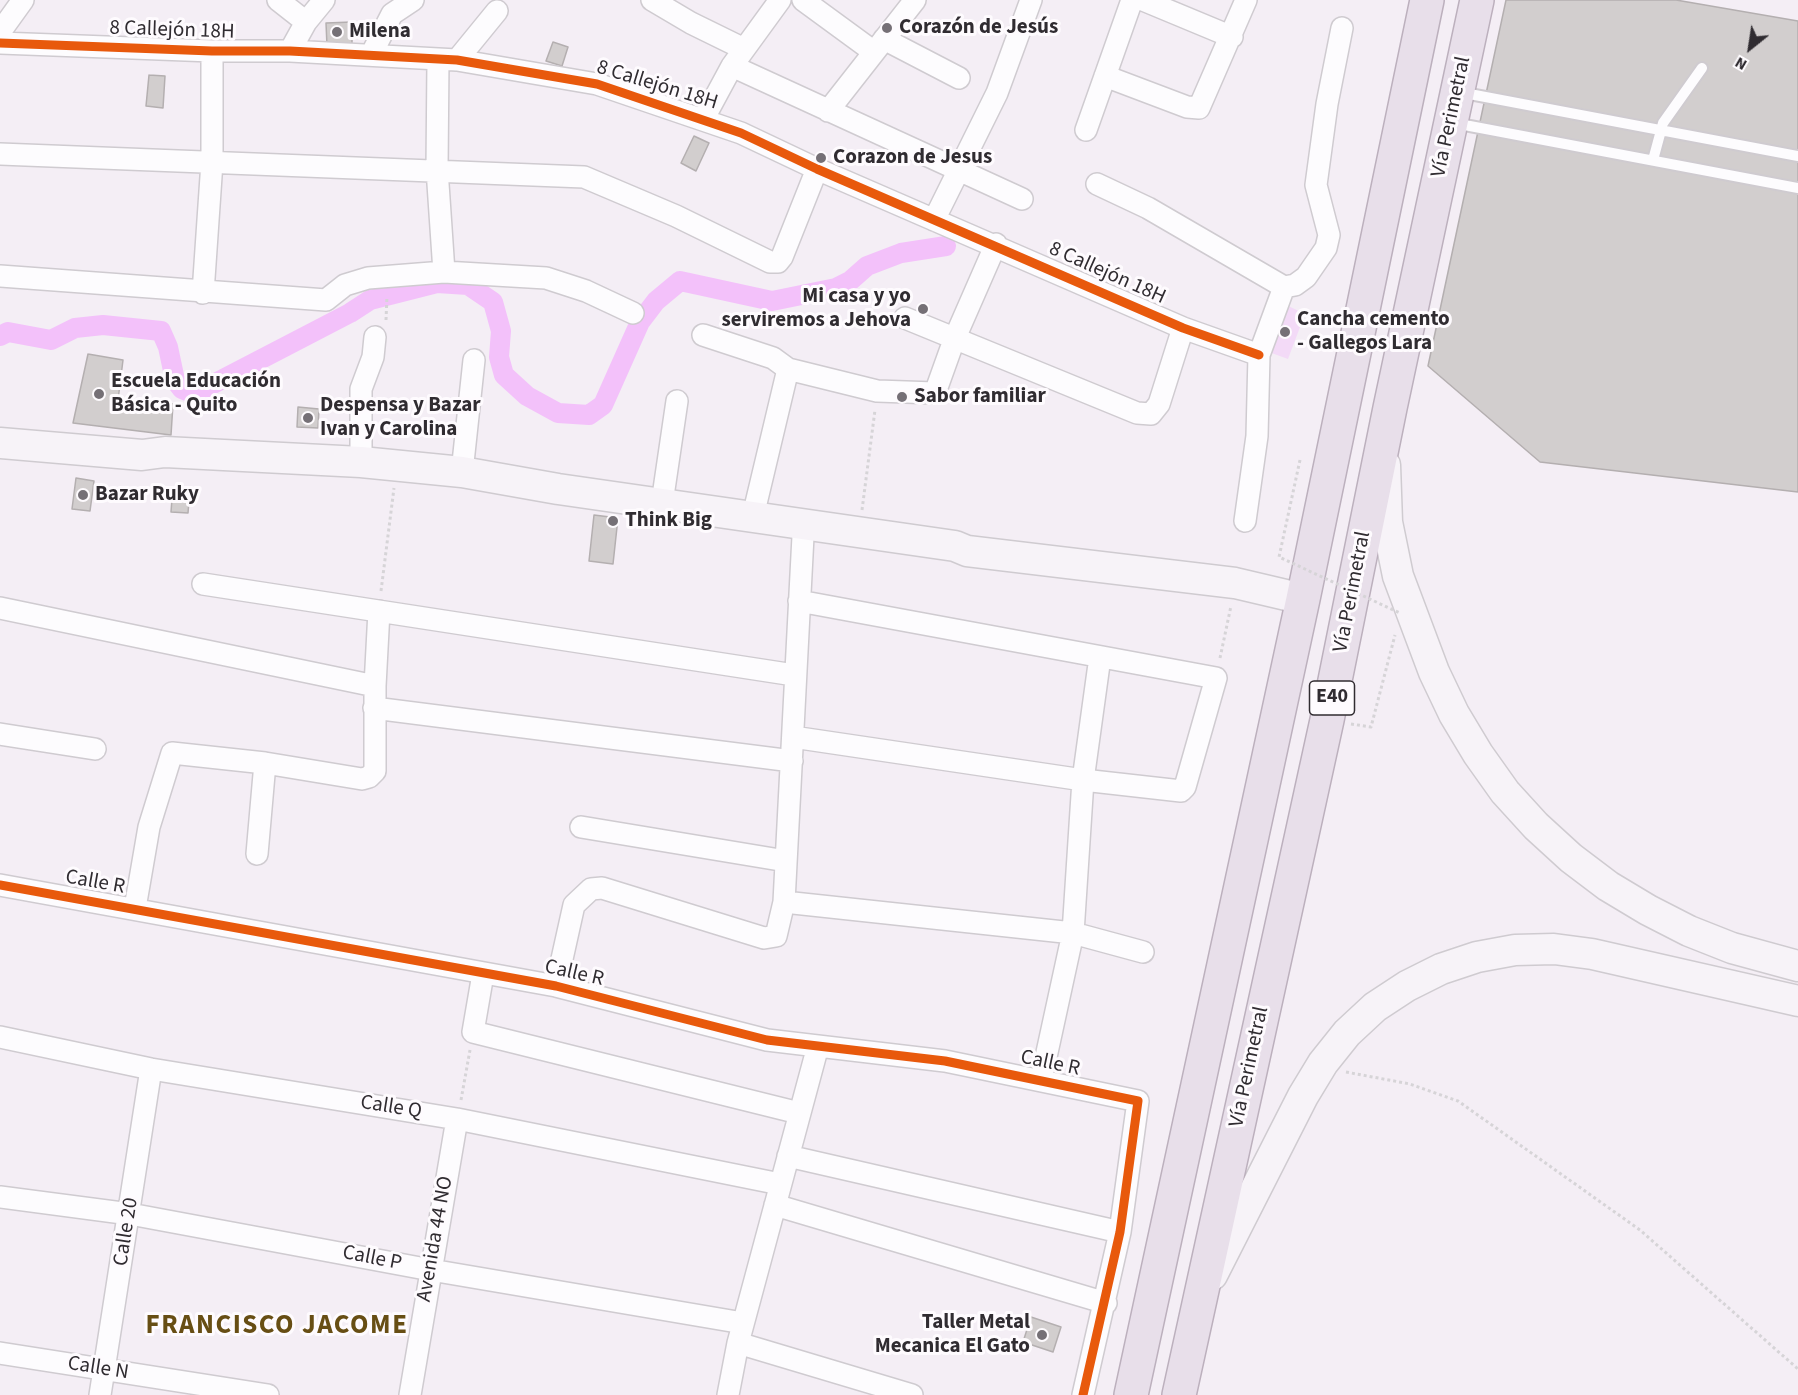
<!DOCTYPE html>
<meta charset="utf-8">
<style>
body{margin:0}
#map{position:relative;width:1798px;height:1395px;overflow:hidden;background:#f4eef5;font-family:"Source Sans 3",sans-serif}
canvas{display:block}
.north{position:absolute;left:1720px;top:18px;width:60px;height:60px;-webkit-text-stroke:4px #fefbfe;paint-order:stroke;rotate:210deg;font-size:16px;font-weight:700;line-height:24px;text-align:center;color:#302c31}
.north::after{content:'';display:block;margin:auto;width:21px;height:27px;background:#302c31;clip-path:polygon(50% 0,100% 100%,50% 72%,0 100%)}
</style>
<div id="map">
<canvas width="1798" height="1395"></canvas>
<div class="north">N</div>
</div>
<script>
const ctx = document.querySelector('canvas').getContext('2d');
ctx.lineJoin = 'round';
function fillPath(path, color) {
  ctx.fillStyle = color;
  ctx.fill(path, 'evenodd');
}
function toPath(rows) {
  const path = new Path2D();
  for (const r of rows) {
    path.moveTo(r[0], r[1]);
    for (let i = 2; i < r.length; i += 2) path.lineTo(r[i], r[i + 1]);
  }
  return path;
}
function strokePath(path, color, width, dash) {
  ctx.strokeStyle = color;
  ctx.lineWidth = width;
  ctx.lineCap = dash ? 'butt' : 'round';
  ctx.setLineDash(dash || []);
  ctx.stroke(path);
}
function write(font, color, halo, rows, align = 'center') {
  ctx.font = font + ' "Source Sans 3",sans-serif';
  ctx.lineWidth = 6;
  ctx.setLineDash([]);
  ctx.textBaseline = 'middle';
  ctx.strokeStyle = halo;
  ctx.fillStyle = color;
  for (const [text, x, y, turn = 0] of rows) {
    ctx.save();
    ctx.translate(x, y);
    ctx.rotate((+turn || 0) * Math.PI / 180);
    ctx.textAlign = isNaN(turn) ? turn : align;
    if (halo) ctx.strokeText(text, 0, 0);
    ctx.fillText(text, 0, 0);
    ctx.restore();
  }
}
const green = toPath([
 [1282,303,1305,314,1288,359,1266,351]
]);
const canal = toPath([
 [0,336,8,332,51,340,75,328,103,325,161,331,168,347,175,380,182,389,194,394,350,313,370,300,437,283,468,285,493,302,501,331,499,357,504,375,527,396,558,413,589,415,603,405,640,322,656,301,680,281,772,301,836,288,850,281,867,266,901,253,946,246]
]);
const building = toPath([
 [1506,0,1676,0,1798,21,1798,492,1540,462,1428,366,1506,0],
 [352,22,352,46,327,46,326,23,352,22],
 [553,42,568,47,562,66,546,61,553,42],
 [149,75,165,76,163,108,146,106,149,75],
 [694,136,709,143,696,171,681,163,694,136],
 [88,354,123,360,118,400,173,404,171,435,73,423,88,354],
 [298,407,319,409,318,428,297,427,298,407],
 [76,478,94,481,90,511,72,509,76,478],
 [172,499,189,500,188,513,171,512,172,499],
 [594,515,618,518,613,564,589,561,594,515],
 [1031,1317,1061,1327,1053,1352,1023,1342,1031,1317]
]);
const path = toPath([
 [386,320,387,296],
 [862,510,875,410],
 [381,591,394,488],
 [1220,658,1231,606],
 [1351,724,1371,727,1395,635],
 [1346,1072,1410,1084,1458,1101,1640,1230,1798,1369],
 [461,1100,470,1050]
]);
const lane = toPath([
 [1459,92,1798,156],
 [1454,123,1798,188],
 [1653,160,1663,123,1702,68]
]);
const street = toPath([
 [278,0,306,22],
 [652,0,691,23,744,49],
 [803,0,874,52],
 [1143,0,1232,37],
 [0,32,23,0],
 [884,39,959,78],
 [0,43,212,51,290,51,457,60,597,84,741,133,817,169,1183,328,1259,355],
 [290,51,306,22,324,0],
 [371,55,392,14,413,0],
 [438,60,437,169,444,272],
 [457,60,497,11],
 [732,66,1022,199],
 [1105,76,1187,107,1199,108,1246,0],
 [828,111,915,0],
 [704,118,732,66,780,0],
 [1086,130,1132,0],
 [0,154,584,177,676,216,770,262,778,262,782,257,817,169],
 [1097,184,1148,208,1284,287,1259,355,1257,436,1245,521],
 [934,220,997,93,1031,0],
 [0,276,326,300,345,285,368,278,444,272,546,278,586,291,633,313],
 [1284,287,1295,285,1306,277,1326,248,1329,235,1316,185,1327,104,1342,28],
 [203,293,212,162,212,51],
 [905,318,1137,413,1151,414,1159,404,1183,328],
 [703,335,773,358,788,369],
 [361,462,361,389,373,357,375,337],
 [462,472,474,360],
 [662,503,677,401],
 [753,516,788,369,877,391,935,393,954,340,996,244],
 [203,584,794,675],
 [0,608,375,686,375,771,369,777,362,779,265,763,172,753,149,827,135,908],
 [375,686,379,611],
 [374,708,792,761],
 [0,734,95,749],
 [793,737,1083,780,1181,791,1185,787,1216,678,799,601],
 [581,827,786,861],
 [257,854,265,763],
 [0,885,556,986,767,1040,945,1061,1138,1101,1120,1232,1083,1395],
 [784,902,1073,933,1143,952],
 [483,974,473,1032,799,1113],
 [556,986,574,905,591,889,602,888,764,938,776,936,784,902,803,536],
 [0,1037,151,1069,457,1119,780,1184],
 [1041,1080,1073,933,1083,780,1100,657],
 [788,1156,1120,1232],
 [0,1197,130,1214,431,1270,743,1323],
 [775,1205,1106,1303],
 [738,1343,912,1395],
 [0,1353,268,1395],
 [100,1395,151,1069],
 [410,1395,457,1119],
 [728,1395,738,1343,818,1046]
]);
const secondary = toPath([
 [0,443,142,455,165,452,361,462,462,472,558,489,955,546,967,551,1235,583,1303,599],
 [1385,465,1387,522,1398,576,1434,672,1454,714,1478,754,1505,792,1536,826,1571,858,1608,886,1648,910,1689,931,1732,948,1798,966],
 [1212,1275,1303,1096,1323,1063,1347,1033,1375,1007,1407,986,1441,969,1477,957,1515,950,1554,949,1592,954,1798,1001]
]);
const highway = toPath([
 [1131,1395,1303,599,1427,0],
 [1179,1395,1327,720,1390,408,1477,0]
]);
const pathBridge = toPath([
 [1300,460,1279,557,1400,613]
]);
const cycleway = toPath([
 [0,43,212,51,290,51,457,60,597,84,741,133,817,169,1183,328,1259,355],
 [0,885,556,986,767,1040,945,1061,1138,1101,1120,1232,1083,1395]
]);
const markers = [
 [887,28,6,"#757076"],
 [337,32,6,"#757076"],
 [821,158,6,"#757076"],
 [923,309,6,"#757076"],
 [1285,332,6,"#757076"],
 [99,394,6,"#757076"],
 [902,397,6,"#757076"],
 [308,418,6,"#757076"],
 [83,495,6,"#757076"],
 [613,521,6,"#757076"],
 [1042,1335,6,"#757076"]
];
const shields = [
 [1332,698,45]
];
const shieldNames = [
 ["E40",1332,698]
];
const poiNames = [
 ["Corazón de Jesús",899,28],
 ["Milena",349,32],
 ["Corazon de Jesus",833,158],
 ["Mi casa y yo",911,297,"right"],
 ["serviremos a Jehova",911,321,"right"],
 ["Cancha cemento",1297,320],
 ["- Gallegos Lara",1297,344],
 ["Escuela Educación",111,382],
 ["Básica - Quito",111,406],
 ["Sabor familiar",914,397],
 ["Despensa y Bazar",320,406],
 ["Ivan y Carolina",320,430],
 ["Bazar Ruky",95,495],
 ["Think Big",625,521],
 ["Taller Metal",1030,1323,"right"],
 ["Mecanica El Gato",1030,1347,"right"]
];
const streetNames = [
 ["8 Callejón 18H",172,31,2],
 ["8 Callejón 18H",657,86,17],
 ["Vía Perimetral",1452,117,-78],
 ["8 Callejón 18H",1107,274,24],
 ["Vía Perimetral",1353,592,-79],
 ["Calle R",95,883,10],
 ["Calle R",574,974,13],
 ["Calle R",1050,1064,12],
 ["Vía Perimetral",1250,1067,-78],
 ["Calle Q",391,1108,9],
 ["Calle 20",127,1232,-81],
 ["Avenida 44 NO",436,1239,-80],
 ["Calle P",372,1259,11],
 ["Calle N",98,1369,9]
];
const districtNames = [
 ["FRANCISCO JACOME",277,1327]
];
fillPath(green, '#f3daf7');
strokePath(canal, '#f3c1fa', 20);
fillPath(building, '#d2cece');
strokePath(building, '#b4afb0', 1.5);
strokePath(lane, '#cfcbd0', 14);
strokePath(street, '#cfcbd0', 24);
strokePath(secondary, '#cfcbd0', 33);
strokePath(highway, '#bcb0bd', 36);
strokePath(path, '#d6d4d7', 3, [3, 3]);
strokePath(lane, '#fdfcfe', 10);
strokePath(street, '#fdfcfe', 21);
strokePath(secondary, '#f7f3f8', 30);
strokePath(highway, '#e8dfea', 33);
strokePath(pathBridge, '#d6d4d7', 3, [3, 3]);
strokePath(cycleway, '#e8590c', 9);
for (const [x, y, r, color] of markers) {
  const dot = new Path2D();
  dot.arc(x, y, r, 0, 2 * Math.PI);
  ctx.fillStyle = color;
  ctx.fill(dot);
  strokePath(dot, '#fefbfe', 2);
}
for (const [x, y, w] of shields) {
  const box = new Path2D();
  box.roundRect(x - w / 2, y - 17, w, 34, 4.5);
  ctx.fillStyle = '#fefbfe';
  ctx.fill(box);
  strokePath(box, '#302c31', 1.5);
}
write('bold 20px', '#302c31', null, shieldNames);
write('bold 21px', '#302c31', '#fefbfe', poiNames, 'left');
write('21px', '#302c31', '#fefbfe', streetNames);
ctx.letterSpacing = '1.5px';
write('bold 27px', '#674e14', '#fefbfe', districtNames);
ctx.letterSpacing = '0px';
</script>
